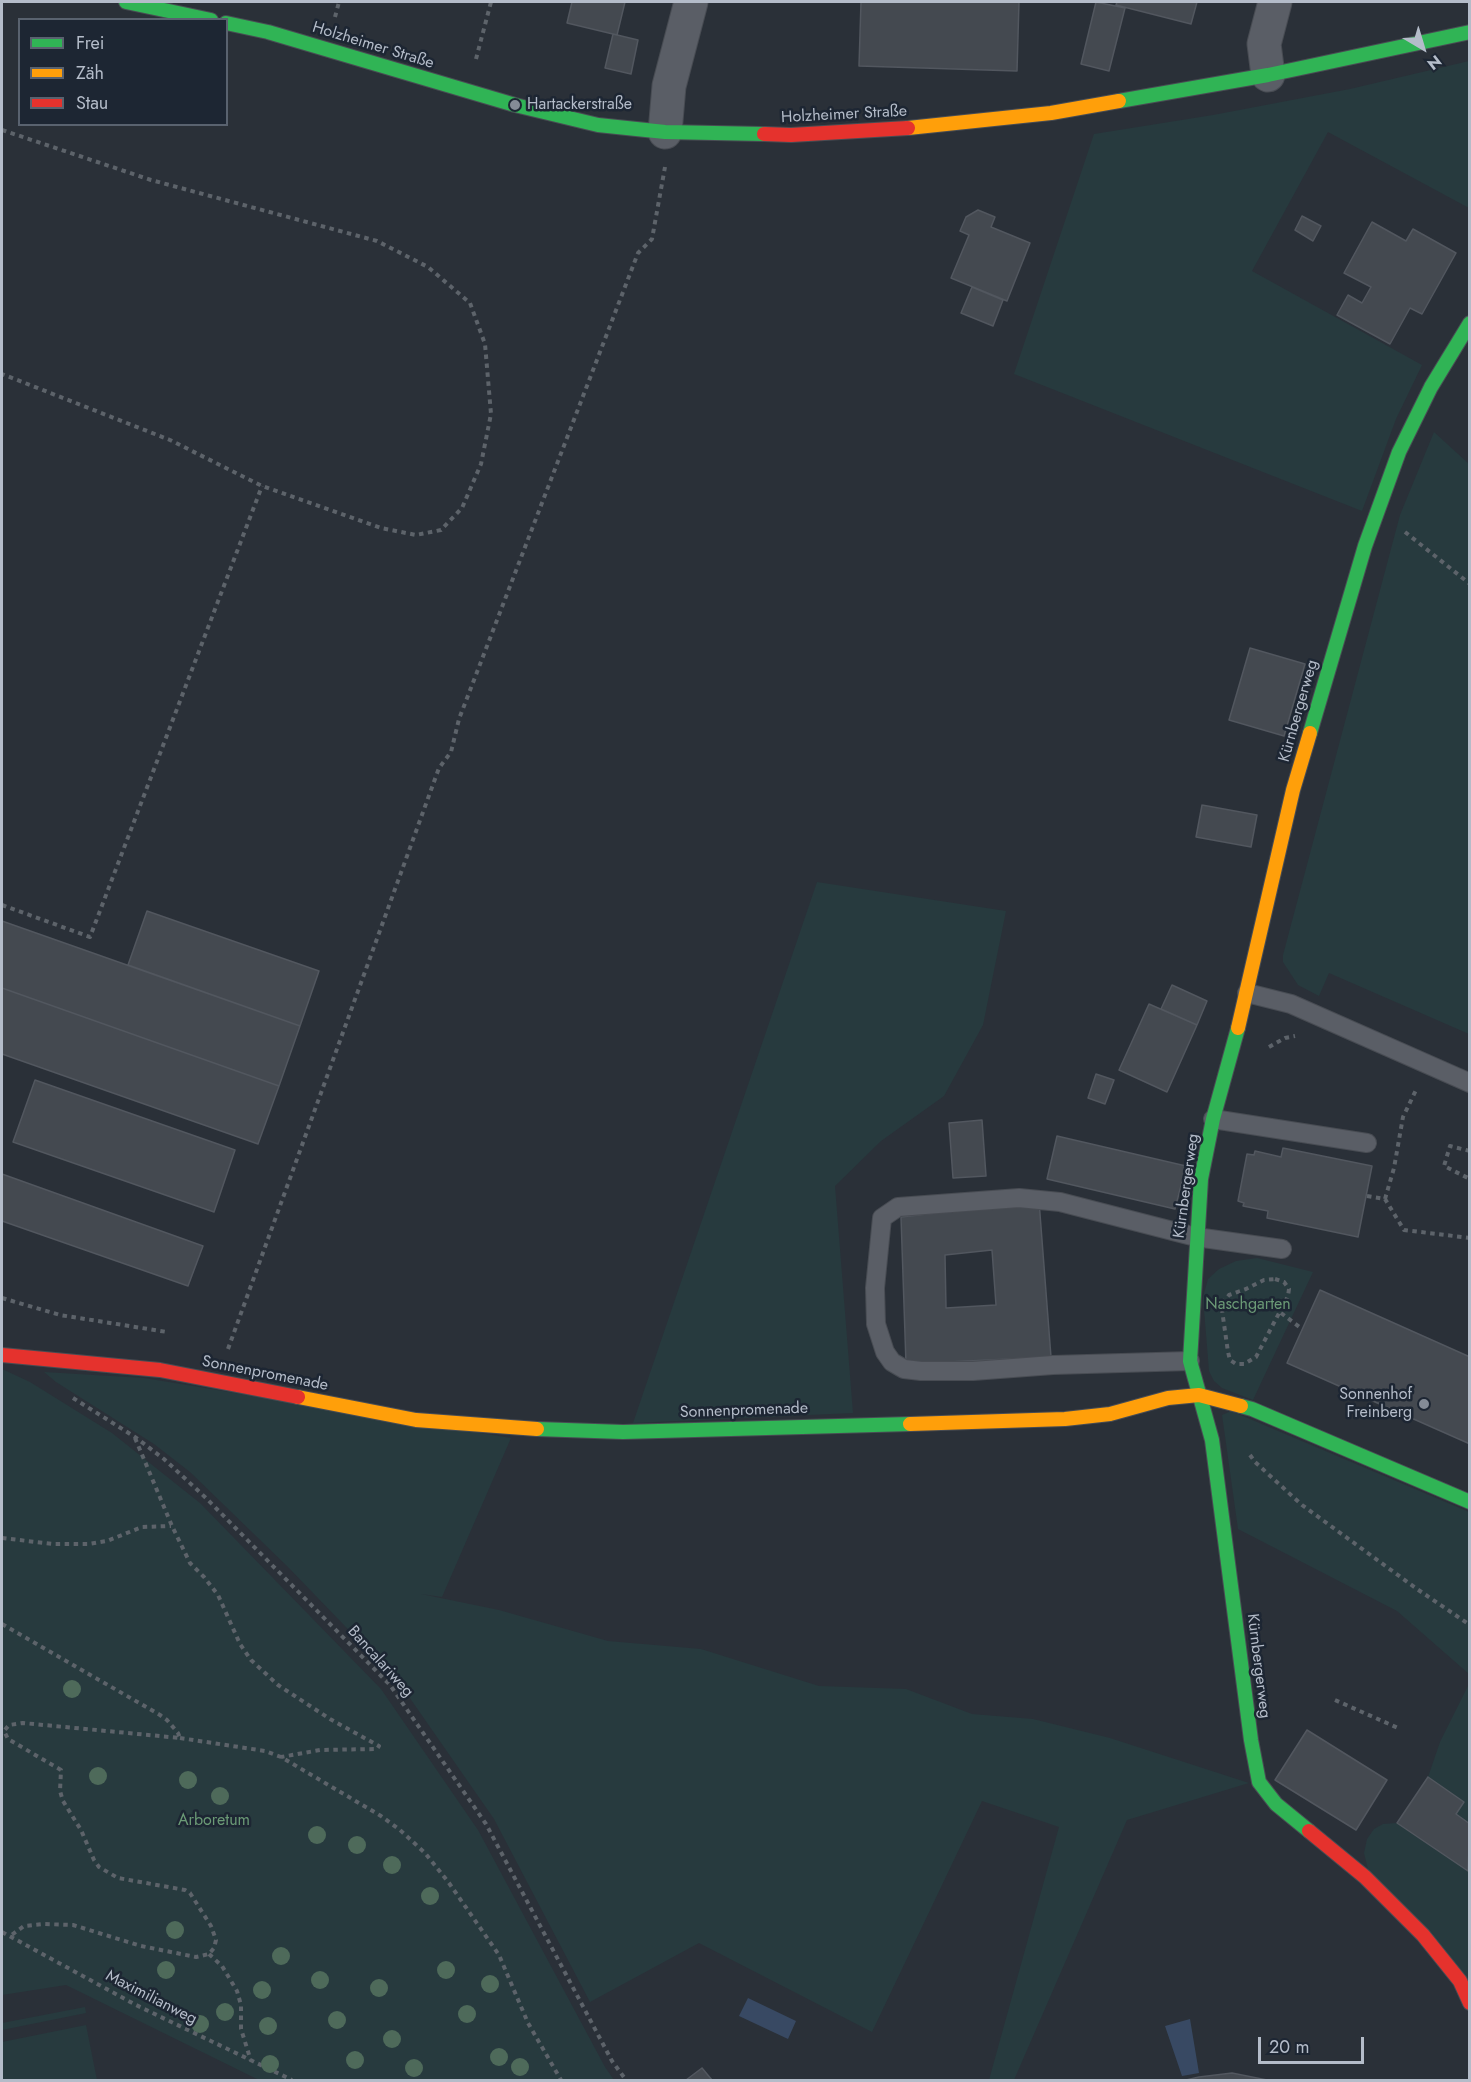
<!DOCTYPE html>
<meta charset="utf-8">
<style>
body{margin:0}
#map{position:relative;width:1471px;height:2082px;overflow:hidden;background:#2a3038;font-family:Jost,sans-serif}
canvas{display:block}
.frame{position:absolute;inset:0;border:3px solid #b4bcc9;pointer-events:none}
.legend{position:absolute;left:18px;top:18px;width:210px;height:108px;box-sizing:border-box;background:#1d2633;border:2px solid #59626f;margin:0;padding:8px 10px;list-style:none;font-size:18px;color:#b4bcc9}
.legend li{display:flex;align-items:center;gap:12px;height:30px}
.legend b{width:30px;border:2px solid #59626f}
.north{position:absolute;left:1393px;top:18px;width:60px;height:60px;-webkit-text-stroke:4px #1d2633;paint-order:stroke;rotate:142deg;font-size:16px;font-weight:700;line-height:24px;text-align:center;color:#b4bcc9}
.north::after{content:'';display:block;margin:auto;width:21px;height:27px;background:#b4bcc9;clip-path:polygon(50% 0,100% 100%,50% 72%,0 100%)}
.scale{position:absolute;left:1258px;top:2037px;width:106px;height:27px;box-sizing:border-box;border:3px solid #b4bcc9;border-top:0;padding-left:8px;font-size:18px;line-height:21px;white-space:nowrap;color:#b4bcc9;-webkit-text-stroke:4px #1d2633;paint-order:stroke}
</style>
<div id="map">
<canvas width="1471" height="2082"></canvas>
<div class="frame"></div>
<ul class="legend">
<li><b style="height:8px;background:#30b455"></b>Frei</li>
<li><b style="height:8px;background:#ff9f0a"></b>Zäh</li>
<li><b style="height:8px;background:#e5322d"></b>Stau</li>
</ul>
<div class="north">N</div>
<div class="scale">20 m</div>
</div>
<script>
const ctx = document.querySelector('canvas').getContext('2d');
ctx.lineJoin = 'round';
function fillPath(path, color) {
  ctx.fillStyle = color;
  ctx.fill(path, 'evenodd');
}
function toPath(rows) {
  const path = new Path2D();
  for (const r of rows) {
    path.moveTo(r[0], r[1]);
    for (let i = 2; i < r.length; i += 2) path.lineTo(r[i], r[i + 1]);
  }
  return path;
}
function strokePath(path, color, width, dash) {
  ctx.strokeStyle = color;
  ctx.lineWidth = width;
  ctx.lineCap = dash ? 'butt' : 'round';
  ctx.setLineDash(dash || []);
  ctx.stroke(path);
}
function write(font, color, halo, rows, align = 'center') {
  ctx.font = font + ' Jost,sans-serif';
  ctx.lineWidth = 5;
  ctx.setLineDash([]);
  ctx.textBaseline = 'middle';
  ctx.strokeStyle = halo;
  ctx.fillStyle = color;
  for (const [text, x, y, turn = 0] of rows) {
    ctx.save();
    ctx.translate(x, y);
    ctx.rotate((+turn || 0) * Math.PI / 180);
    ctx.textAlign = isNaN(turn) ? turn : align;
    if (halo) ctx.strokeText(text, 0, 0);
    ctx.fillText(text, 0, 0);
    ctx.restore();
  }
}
const green = toPath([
 [1469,61,1469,208,1328,132,1252,271,1422,365,1396,419,1362,511,1014,374,1094,134,1213,115,1350,89],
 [1434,432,1469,464,1469,1034,1329,973,1319,996,1298,985,1283,962,1283,955,1400,515],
 [817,882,1006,911,983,1025,944,1096,881,1141,835,1186,853,1413,633,1423],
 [1257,1258,1313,1272,1253,1400,1222,1388,1214,1381,1209,1371,1203,1297,1208,1279,1219,1269,1236,1261],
 [2,1369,30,1382,112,1433,200,1503,381,1689,478,1830,605,2067,614,2080,259,2080,66,1985,2,1995],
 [44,1372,144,1378,511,1438,442,1597,421,1594,499,1610,608,1641,701,1649,819,1686,906,1689,972,1714,1033,1719,1110,1738,1249,1783,1127,1820,1014,2080,989,2080,1059,1827,982,1801,872,2032,699,1943,590,2002,494,1819,398,1681,288,1567,190,1472,154,1444,56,1382],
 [1231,1411,1469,1512,1469,1674,1397,1611,1238,1529,1222,1415],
 [1469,1684,1469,1983,1368,1869,1364,1853,1367,1839,1374,1829,1383,1824,1397,1823,1428,1777,1440,1742],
 [85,2007,86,2013,2,2030,2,2023],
 [86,2025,97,2080,2,2080,2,2042]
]);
const water = toPath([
 [748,1998,796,2021,788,2039,739,2016],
 [1190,2019,1199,2073,1182,2076,1165,2026]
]);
const building = toPath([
 [572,2,625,2,617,35,567,23,572,2],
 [861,2,1019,2,1017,71,859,66,861,2],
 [1096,2,1125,8,1109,71,1081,64,1096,2],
 [1117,2,1197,2,1191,24,1116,5,1117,2],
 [613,34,638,40,631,74,605,68,613,34],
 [978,210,995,217,991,227,1030,243,1007,301,951,278,969,235,960,231,966,217,978,210],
 [1302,216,1321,226,1313,241,1295,230,1302,216],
 [1372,222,1406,241,1413,229,1456,253,1422,314,1410,308,1390,344,1337,315,1348,295,1362,303,1371,287,1344,273,1372,222],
 [972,287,1003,300,993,326,961,313,972,287],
 [1250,648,1305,664,1284,736,1229,720,1250,648],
 [1202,805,1257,815,1251,847,1196,837,1202,805],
 [147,911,319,971,300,1026,128,965,147,911],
 [2,921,300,1026,279,1086,2,988,2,921],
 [1172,985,1207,1001,1197,1025,1161,1009,1172,985],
 [2,988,279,1086,258,1144,2,1054,2,988],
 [1149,1004,1197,1025,1167,1092,1119,1070,1149,1004],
 [1096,1074,1114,1080,1105,1104,1088,1098,1096,1074],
 [35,1080,235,1150,214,1212,13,1142,35,1080],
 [982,1120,986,1176,953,1178,949,1123,982,1120],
 [1057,1136,1186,1166,1175,1209,1047,1179,1057,1136],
 [1283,1148,1372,1166,1358,1237,1267,1218,1268,1211,1243,1206,1244,1203,1238,1201,1247,1154,1254,1155,1255,1151,1281,1157,1283,1148],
 [2,1174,203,1246,188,1286,2,1221,2,1174],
 [1039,1201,1051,1357,906,1364,901,1217,1039,1201],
 [992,1250,996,1305,946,1308,945,1255,992,1250],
 [1320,1290,1470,1357,1470,1444,1287,1363,1320,1290],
 [1307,1730,1387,1780,1356,1830,1275,1780,1307,1730],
 [1428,1777,1464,1802,1456,1814,1470,1824,1468,1871,1397,1823,1428,1777],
 [702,2068,712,2080,686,2080,702,2068],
 [1232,2073,1267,2080,1186,2080,1199,2077,1232,2073]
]);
const path = toPath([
 [335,17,339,2],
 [476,59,491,2],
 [2,130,151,180,377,241,428,267,470,303,485,344,491,414,481,464,462,508,441,530,416,535,381,528,262,486,170,440,2,374],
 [1405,532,1470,584],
 [2,905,90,937,262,486],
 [1269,1047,1285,1038,1295,1036],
 [1470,1151,1450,1146,1444,1166,1470,1179],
 [1367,1196,1385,1199,1404,1230,1470,1238],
 [1385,1199,1394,1168,1403,1117,1417,1088],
 [1275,1279,1284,1282,1289,1289,1288,1296,1256,1357,1244,1364,1236,1364,1230,1360,1228,1352,1222,1310,1224,1301,1229,1295,1246,1289,1264,1280,1275,1279],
 [2,1298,60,1315,167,1332],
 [1281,1313,1302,1329],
 [228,1349,439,768,451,752,459,719,638,253,652,239,665,167],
 [73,1398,135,1437,164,1459,206,1498,390,1685,486,1824,612,2061,626,2080],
 [135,1438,172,1526,190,1563,204,1577,218,1595,240,1644,251,1660,278,1685,330,1719,379,1746,377,1749,320,1750,281,1757],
 [1250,1455,1255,1462,1302,1505,1417,1589,1470,1625],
 [2,1538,53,1544,89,1544,107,1541,142,1527,171,1526],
 [2,1624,160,1715,167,1720,178,1733,180,1738,23,1723,9,1725,4,1731,8,1739,61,1770,60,1791,63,1801,81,1830,94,1860,99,1867,118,1878,185,1890,190,1893,211,1926,216,1940,214,1948,209,1954,196,1957,141,1946,73,1925,43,1924,24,1926,10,1936],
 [1335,1700,1398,1728],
 [180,1738,265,1751,281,1757,381,1816,400,1830,425,1853,449,1883,499,1955,528,2023,561,2080],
 [2,1932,136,2005,292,2080],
 [209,1954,222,1966,237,1991,241,2005,241,2029,251,2061]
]);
const lane = toPath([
 [1247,993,1291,1004,1470,1083],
 [1213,1119,1367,1143],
 [1190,1361,1053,1365,973,1371,921,1371,904,1369,892,1362,885,1352,876,1324,875,1288,882,1218,898,1207,1019,1198,1060,1202,1196,1237,1282,1249]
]);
const street = toPath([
 [1268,75,1264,44,1275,2],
 [665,132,669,86,691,2]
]);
const fast = toPath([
 [126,2,211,20],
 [226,23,268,32,515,105,598,125,665,132,764,134],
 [1119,101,1268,75,1470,32],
 [1310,733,1365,546,1399,452,1431,387,1470,323],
 [1238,1028,1213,1119,1201,1179,1190,1361,1212,1440,1251,1740,1259,1782,1276,1804,1309,1831],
 [1241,1406,1252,1409,1470,1502],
 [537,1429,623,1432,910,1424]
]);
const slow = toPath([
 [908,128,1051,113,1119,101],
 [1238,1028,1293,790,1310,733],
 [298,1397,416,1420,537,1429],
 [910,1424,1065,1419,1110,1414,1168,1398,1199,1395,1241,1406]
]);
const jam = toPath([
 [764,134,791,135,908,128],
 [2,1355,160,1370,298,1397],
 [1309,1831,1365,1877,1423,1935,1460,1981,1470,2003]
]);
const trees = [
 [72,1689],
 [98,1776],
 [188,1780],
 [220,1796],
 [317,1835],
 [357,1845],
 [392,1865],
 [430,1896],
 [175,1930],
 [281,1956],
 [166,1970],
 [446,1970],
 [320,1980],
 [490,1984],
 [379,1988],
 [262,1990],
 [225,2012],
 [467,2014],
 [337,2020],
 [200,2024],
 [268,2026],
 [392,2039],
 [499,2057],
 [355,2060],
 [270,2064],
 [520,2067],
 [414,2068]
];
const markers = [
 [515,105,6,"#848b96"],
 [1424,1404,6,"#848b96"]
];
const streetNames = [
 ["Holzheimer Straße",373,46,17],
 ["Holzheimer Straße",844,115,-3],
 ["Kürnbergerweg",1299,711,-74],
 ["Kürnbergerweg",1187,1186,-82],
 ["Sonnenpromenade",265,1374,11],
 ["Sonnenpromenade",744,1411,-2],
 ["Bancalariweg",380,1662,48],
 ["Kürnbergerweg",1258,1666,83],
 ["Maximilianweg",151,1998,27]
];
const poiNames = [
 ["Hartackerstraße",527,105],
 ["Sonnenhof",1412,1395,"right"],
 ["Freinberg",1412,1413,"right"]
];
const parkNames = [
 ["Naschgarten",1248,1305],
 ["Arboretum",214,1821]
];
fillPath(green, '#273a3e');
fillPath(water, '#384963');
fillPath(building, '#444950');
strokePath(building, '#52575f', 1.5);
strokePath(lane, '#484c53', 20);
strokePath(street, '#484c53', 35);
strokePath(fast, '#484c53', 16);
strokePath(slow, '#484c53', 16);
strokePath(jam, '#484c53', 16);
strokePath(path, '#5d636a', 4, [4.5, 4.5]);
strokePath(lane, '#5a5e66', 18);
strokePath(street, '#5a5e66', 33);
strokePath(fast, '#30b455', 14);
strokePath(slow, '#ff9f0a', 14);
strokePath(jam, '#e5322d', 14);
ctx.fillStyle = '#4e6a5a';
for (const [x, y] of trees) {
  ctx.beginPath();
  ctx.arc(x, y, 9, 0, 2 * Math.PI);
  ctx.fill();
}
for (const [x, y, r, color] of markers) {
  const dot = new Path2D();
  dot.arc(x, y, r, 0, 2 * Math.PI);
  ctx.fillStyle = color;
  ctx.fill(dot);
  strokePath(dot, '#1d2633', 2);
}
write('16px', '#b4bcc9', '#1d2633', streetNames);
write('16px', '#b4bcc9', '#1d2633', poiNames, 'left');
write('16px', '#6b9a76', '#1d2633', parkNames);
</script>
